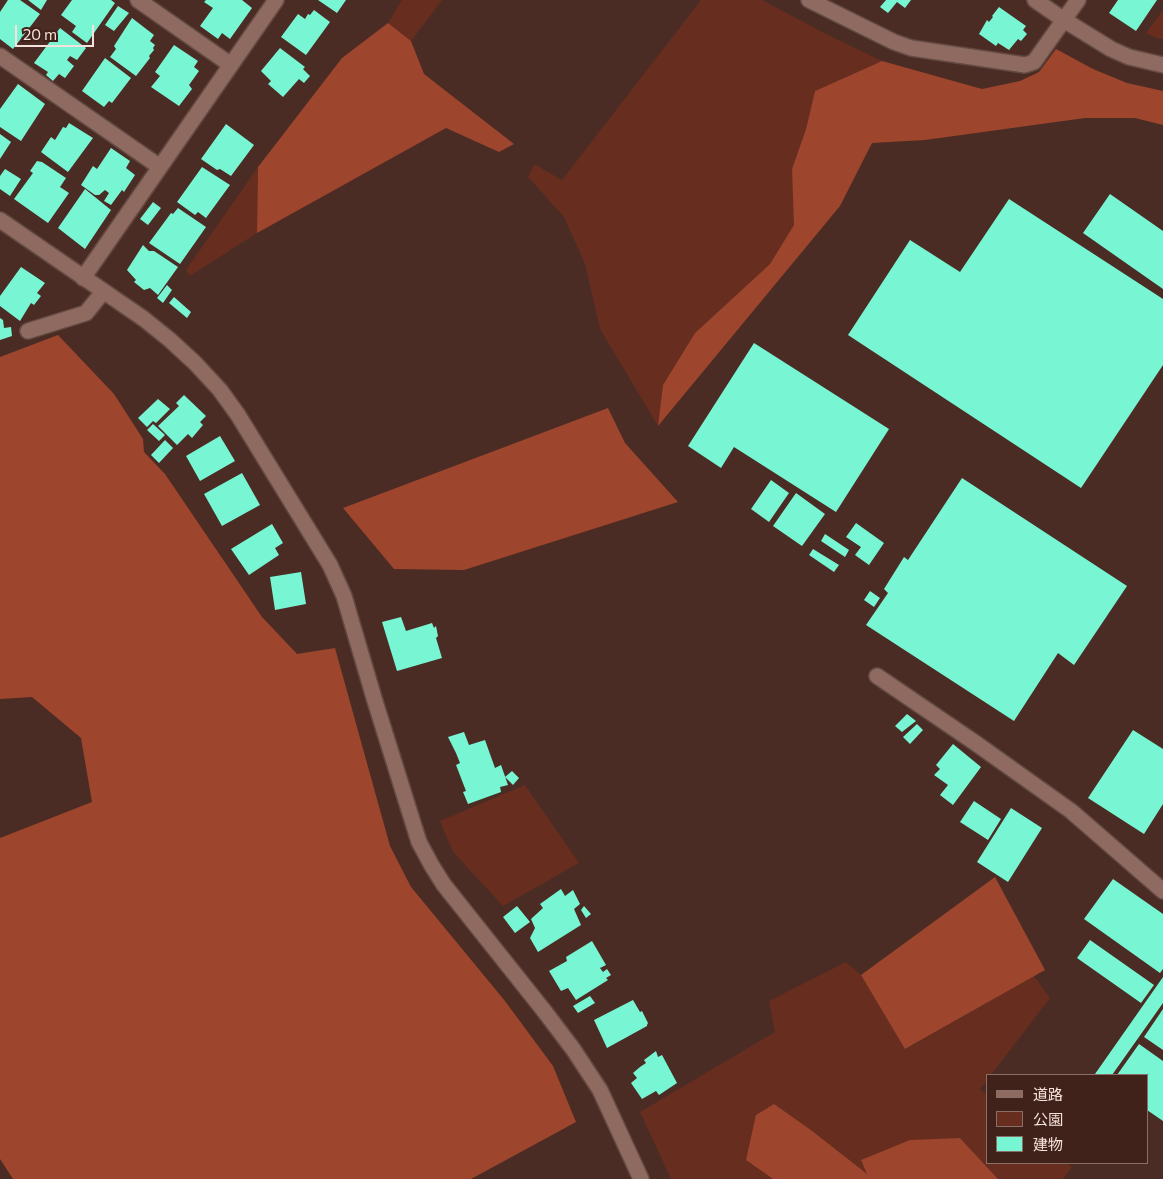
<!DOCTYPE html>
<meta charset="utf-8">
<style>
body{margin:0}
#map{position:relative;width:1163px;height:1179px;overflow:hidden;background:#4b2c24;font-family:Commissioner,"Noto Sans JP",sans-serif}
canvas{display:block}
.legend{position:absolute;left:986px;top:1074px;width:162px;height:90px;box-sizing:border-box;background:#40221a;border:1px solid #896f68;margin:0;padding:6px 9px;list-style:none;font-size:15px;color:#f6e2dc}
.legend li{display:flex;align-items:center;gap:10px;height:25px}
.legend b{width:25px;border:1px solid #896f68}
.scale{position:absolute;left:15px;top:25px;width:79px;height:22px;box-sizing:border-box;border:2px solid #f6e2dc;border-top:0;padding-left:6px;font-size:15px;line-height:18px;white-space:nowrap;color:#f6e2dc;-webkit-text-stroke:4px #40221a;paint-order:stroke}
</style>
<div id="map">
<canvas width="1163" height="1179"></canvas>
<ul class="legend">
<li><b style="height:6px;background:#8e6a61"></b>道路</li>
<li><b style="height:14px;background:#672d1e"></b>公園</li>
<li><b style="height:14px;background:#78f6d4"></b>建物</li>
</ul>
<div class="scale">20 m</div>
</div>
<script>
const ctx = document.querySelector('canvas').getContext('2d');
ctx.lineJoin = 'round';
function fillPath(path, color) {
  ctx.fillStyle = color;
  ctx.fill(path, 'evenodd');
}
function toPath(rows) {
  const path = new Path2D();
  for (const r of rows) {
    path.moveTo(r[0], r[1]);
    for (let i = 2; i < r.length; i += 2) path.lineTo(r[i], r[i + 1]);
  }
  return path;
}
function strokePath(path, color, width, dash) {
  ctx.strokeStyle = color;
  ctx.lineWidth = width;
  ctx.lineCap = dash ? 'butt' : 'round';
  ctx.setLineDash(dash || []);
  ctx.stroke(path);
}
const green = toPath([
 [402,0,442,0,411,41,388,23],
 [701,0,762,0,828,35,882,61,815,91,806,129,792,169,795,225,770,264,695,333,663,385,658,426,600,329,585,264,564,217,528,177,534,164,562,180],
 [1163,10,1163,39,1157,38,1146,33],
 [258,167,257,233,190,276,186,270],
 [525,785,579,863,503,906,453,852,440,821],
 [846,962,861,975,906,1049,1034,976,1050,998,991,1075,987,1075,987,1081,980,1089,987,1095,987,1163,1067,1163,1072,1167,1063,1179,998,1179,963,1141,861,1160,868,1175,811,1130,774,1104,746,1160,773,1179,671,1179,640,1112,775,1032,769,1001]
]);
const forest = toPath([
 [388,23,411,41,424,74,514,144,499,152,446,128,257,233,258,167,342,58],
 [1056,49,1093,69,1127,83,1163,91,1163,125,1135,118,1085,118,925,140,872,143,840,206,658,426,663,385,695,333,770,264,794,225,792,169,806,129,815,91,882,61,982,89,1020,81,1039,72],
 [58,335,114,394,143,439,144,452,165,474,262,617,297,654,335,648,390,846,411,887,505,1001,553,1066,576,1122,471,1179,13,1179,0,1159,0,838,92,802,81,738,32,697,0,699,0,357],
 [608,408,625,443,678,502,464,570,394,569,343,508],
 [995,877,1045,970,905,1049,861,975],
 [774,1104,811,1130,867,1174,861,1160,910,1140,960,1138,998,1179,773,1179,746,1160,756,1115]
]);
const building = toPath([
 [8,0,20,0,40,14,13,49,0,39,0,12],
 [28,0,47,0,41,10],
 [72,0,111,0,115,3,87,43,72,32,76,26,61,15],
 [206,0,242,0,252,8,230,39,222,33,218,39,200,26,213,8,204,2],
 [318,0,346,0,337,13],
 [886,0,911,0,905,8,897,2,888,13,880,7],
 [1118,0,1157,0,1136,31,1109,13],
 [118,6,129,13,114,31,105,25],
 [999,7,1026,26,1023,30,1027,34,1021,41,1018,39,1009,50,998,43,996,46,979,34,987,20,989,22,993,17,992,16],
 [314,10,330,22,306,55,281,37,298,14,305,19,308,14,310,15],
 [132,18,154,35,150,41,155,45,153,48,154,50,149,56,150,58,136,76,110,57,116,49,114,46],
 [60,28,86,48,77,60,70,56,67,60,74,66,65,78,59,74,53,81,46,75,48,72,34,63],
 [174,45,198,61,194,67,199,71,189,85,192,89,179,106,151,87,160,76,155,72],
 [280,48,305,67,303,69,310,76,304,83,299,79,283,97,268,84,271,81,261,71],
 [105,58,131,78,112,103,109,101,104,107,82,91],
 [18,84,45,104,21,141,0,127,0,109],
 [69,123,93,138,68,172,41,152,51,137,55,140,63,127,66,128],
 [226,124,254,145,231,176,220,169,217,170,201,159],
 [0,134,11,142,0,159],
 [111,148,130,161,126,168,135,175,124,192,122,190,111,205,104,201,109,193,105,190,99,195,95,195,81,185,93,166,97,169],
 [37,161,42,162,66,178,60,187,69,193,48,223,14,199,33,173,30,171],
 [202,167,230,185,206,218,198,212,195,215,177,202],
 [5,169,21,179,10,196,0,189,0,176],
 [85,189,111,210,85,249,58,228],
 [1110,194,1163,231,1163,289,1083,233],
 [1009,199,1163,299,1163,365,1081,488,848,335,910,240,960,272],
 [153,202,161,208,148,225,140,219],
 [178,208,206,227,180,264,149,243,171,213,173,214],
 [143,245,149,251,154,251,178,267,158,295,150,288,144,290,134,282,136,280,127,270],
 [21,267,45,283,37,293,41,296,34,305,31,303,20,321,0,306,0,296],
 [167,285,172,290,163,303,157,298],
 [174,297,191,312,187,318,169,303],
 [0,318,3,320,4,328,11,327,12,336,0,340],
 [754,343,889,429,836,512,734,447,721,468,688,446],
 [184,395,206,416,200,422,203,425,192,438,188,434,177,445,158,426,179,406,176,403],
 [158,399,170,409,156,423,153,421,147,427,138,418],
 [153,424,165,435,159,441,147,430],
 [220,436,235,461,200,481,186,456],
 [165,440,173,448,159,463,151,455],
 [242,473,260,505,222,526,204,494],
 [962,478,1127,586,1074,665,1058,653,1014,721,866,625,888,593,884,589,904,557,908,560],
 [771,480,789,493,769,522,751,509],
 [796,493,825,514,802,546,773,526],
 [856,523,884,543,869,565,855,555,861,547,846,537],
 [272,524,283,543,275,548,279,555,249,575,231,549],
 [825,534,849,550,845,557,821,541],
 [813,549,839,565,834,572,809,555],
 [301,572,306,604,275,610,270,577],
 [870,591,880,598,874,607,864,600],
 [401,617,406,631,432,623,434,628,436,626,438,636,436,638,442,658,397,671,382,622],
 [907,714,916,721,902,732,895,726],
 [917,724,923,730,910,744,903,737],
 [1133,730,1163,749,1163,804,1144,834,1088,798],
 [464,732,469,745,485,740,495,768,501,765,508,785,500,787,501,792,468,804,463,792,466,791,456,765,460,763,456,753,448,737],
 [953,744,981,767,953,805,940,795,948,785,934,775,940,769,936,765],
 [512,771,519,778,513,785,505,777],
 [974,801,1001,819,988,840,960,822],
 [1011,808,1042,828,1008,882,977,862],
 [1113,879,1163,914,1163,969,1160,973,1084,919],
 [561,889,565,896,573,890,580,904,574,909,581,925,538,952,530,938,535,928,531,919,543,908,540,904],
 [517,906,530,922,515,933,503,917],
 [584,906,591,914,586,918,581,910],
 [1090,940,1154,985,1141,1003,1077,958],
 [592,941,606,965,600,968,603,972,607,969,611,975,606,978,608,980,576,1000,568,988,561,991,549,971,567,961,566,957],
 [1163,977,1163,1003,1112,1075,1097,1075,1095,1074],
 [590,996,595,1003,578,1013,573,1006],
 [633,1000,640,1012,642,1011,648,1023,647,1025,647,1026,607,1048,594,1020],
 [1163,1009,1163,1050,1144,1037],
 [1139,1044,1163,1061,1163,1121,1147,1110,1147,1075,1117,1075],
 [656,1051,658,1057,662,1055,677,1083,659,1095,656,1091,642,1099,631,1083,637,1078,633,1073,640,1067,646,1063,644,1060]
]);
const minor = toPath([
 [138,0,231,65],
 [809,0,894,42,911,48,1025,65,1034,62,1078,0],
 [1035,0,1064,20,1111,49,1129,57,1163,65],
 [0,56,160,167],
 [0,220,144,319,170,340,195,363,220,390,238,415,330,565,344,596,374,698,419,842,432,866,444,885,545,1012,573,1049,600,1090,641,1179],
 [83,278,276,0],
 [28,331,86,313,103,292],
 [877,676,974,742,1071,811,1163,891]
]);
fillPath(green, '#672d1e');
fillPath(forest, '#9d452d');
fillPath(building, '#78f6d4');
strokePath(minor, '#634a42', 18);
strokePath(minor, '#8e6a61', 15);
</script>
